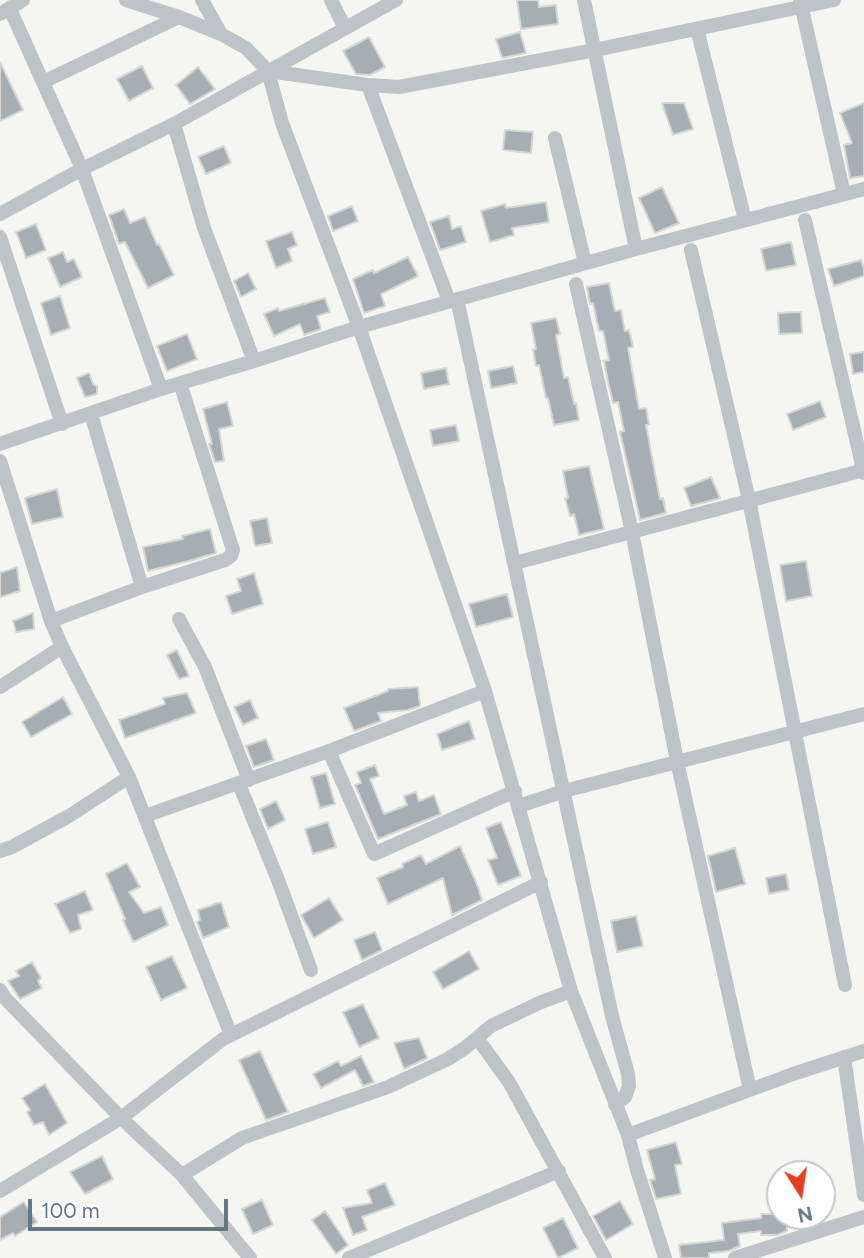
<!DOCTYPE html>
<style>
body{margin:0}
#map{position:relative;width:864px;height:1258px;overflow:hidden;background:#f5f5f1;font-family:Figtree,sans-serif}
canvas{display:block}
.north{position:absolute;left:766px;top:1160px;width:70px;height:70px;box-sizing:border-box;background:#fff;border:2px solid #c1c9cd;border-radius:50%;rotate:168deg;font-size:19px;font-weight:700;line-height:28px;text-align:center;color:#637883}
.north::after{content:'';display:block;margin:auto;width:24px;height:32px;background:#e63c20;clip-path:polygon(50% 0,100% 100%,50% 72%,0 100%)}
.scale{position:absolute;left:28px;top:1199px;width:200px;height:32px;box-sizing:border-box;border:4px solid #637883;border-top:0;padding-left:9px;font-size:21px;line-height:24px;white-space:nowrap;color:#637883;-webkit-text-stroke:5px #fff;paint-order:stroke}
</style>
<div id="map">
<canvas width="864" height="1258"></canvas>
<div class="north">N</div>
<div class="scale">100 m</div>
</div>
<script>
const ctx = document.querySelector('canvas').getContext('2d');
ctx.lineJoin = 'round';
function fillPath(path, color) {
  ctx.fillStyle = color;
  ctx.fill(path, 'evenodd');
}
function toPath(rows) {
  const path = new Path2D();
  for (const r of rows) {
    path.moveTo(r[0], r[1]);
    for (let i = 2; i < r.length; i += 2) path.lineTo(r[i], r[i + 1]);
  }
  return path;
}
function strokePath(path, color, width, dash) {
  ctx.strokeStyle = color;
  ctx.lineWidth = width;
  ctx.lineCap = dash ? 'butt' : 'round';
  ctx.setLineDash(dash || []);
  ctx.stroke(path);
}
const building = toPath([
 [517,0,538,0,539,7,556,5,558,24,521,29,517,0],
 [520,32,526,53,502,58,496,39,520,32],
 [369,37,385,67,370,75,356,74,343,51,369,37],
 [0,62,23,110,0,121,0,62],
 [142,66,153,88,129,101,117,79,142,66],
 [198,67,215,89,190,104,176,85,198,67],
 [662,103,684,103,693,129,673,135,662,103],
 [864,103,864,176,850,178,844,145,852,143,840,113,864,103],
 [505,130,533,132,531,153,503,150,505,130],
 [224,146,231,163,206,174,198,157,224,146],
 [662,187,679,223,655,233,639,198,662,187],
 [546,202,549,222,512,228,514,235,490,242,481,211,505,204,506,208,546,202],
 [352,206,358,221,333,231,328,216,352,206],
 [124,209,130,223,145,217,157,245,159,244,174,275,148,288,125,242,119,244,109,215,124,209],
 [449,216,452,229,461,226,466,242,440,250,430,222,449,216],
 [36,224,46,250,26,258,16,232,36,224],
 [292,232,297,245,288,249,292,261,276,268,266,241,292,232],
 [791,242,796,265,766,271,761,249,791,242],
 [63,252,67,262,74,259,82,277,60,287,48,258,63,252],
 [408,257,418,276,381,294,385,306,364,313,353,279,373,270,374,273,408,257],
 [861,260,864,269,864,276,834,286,828,269,861,260],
 [248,273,256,289,241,297,234,281,248,273],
 [609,283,615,311,621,310,625,331,629,330,633,347,628,348,639,409,646,408,649,424,646,425,654,468,660,499,663,498,666,513,640,520,620,432,624,431,618,402,613,403,608,382,604,361,609,360,603,331,599,331,593,303,590,304,587,287,609,283],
 [60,296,70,328,51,335,41,303,60,296],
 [325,298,330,312,317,316,321,329,304,335,300,324,274,336,264,314,278,308,279,311,325,298],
 [801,312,802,333,779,334,778,313,801,312],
 [556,318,560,334,556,335,564,378,568,377,574,404,576,403,579,420,554,425,548,398,546,398,539,365,536,366,533,350,536,349,531,323,556,318],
 [187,334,197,359,167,371,157,346,187,334],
 [864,352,864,372,853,374,850,354,864,352],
 [513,366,517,383,491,388,488,371,513,366],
 [446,368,449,384,424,389,421,373,446,368],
 [89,373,93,384,97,386,97,394,85,397,77,378,89,373],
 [820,401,826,417,793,430,787,414,820,401],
 [227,402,233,426,219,429,224,461,215,462,209,444,212,444,203,409,227,402],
 [456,425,459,441,433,446,430,430,456,425],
 [589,466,604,529,579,535,574,514,570,516,565,499,568,498,563,471,589,466],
 [711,477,720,498,691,506,684,488,711,477],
 [57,489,63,517,32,524,25,498,57,489],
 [267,518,272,543,255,546,250,521,267,518],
 [210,529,216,553,189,561,148,571,143,547,183,539,182,536,210,529],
 [806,561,812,596,786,601,780,565,806,561],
 [17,567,20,591,0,597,0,573,17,567],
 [254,573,263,604,232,614,226,596,241,591,237,579,254,573],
 [507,594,513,617,476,627,469,604,507,594],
 [33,613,34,629,16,632,13,621,33,613],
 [177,650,189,676,179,679,167,655,177,650],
 [418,687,420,706,408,710,378,713,381,721,354,731,344,708,388,691,388,689,418,687],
 [187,693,196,713,125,738,119,720,165,704,163,698,187,693],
 [63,697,72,714,31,737,22,722,63,697],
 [250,700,258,718,243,725,234,707,250,700],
 [469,721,475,739,442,750,437,734,469,721],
 [266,739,274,760,254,767,246,746,266,739],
 [375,765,379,776,370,779,384,814,407,805,404,796,416,792,419,801,434,795,441,814,378,839,355,785,361,783,357,772,375,765],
 [326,773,335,804,320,808,311,777,326,773],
 [276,801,285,820,268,829,260,809,276,801],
 [328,822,336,847,313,854,305,829,328,822],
 [501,822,521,876,498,885,488,860,497,858,486,828,501,822],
 [460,846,478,887,482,900,452,915,443,878,388,904,377,878,403,867,402,864,421,855,426,864,460,846],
 [735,848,745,884,716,892,708,856,735,848],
 [127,863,140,887,129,892,144,913,161,907,168,925,133,942,123,920,125,919,106,874,127,863],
 [786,874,789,890,769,894,766,878,786,874],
 [85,891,93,910,78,915,81,929,70,933,55,904,85,891],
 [329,898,343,920,314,938,301,915,329,898],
 [221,902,229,927,203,938,197,922,200,920,198,910,221,902],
 [636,916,643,946,617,952,611,921,636,916],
 [375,932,382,950,362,960,354,940,375,932],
 [469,951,479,969,443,989,433,972,469,951],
 [172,956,187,988,161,1000,146,967,172,956],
 [32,962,41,978,38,981,42,988,20,999,8,981,19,976,16,971,32,962],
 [363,1004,379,1038,359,1047,343,1012,363,1004],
 [419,1038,427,1058,404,1069,394,1043,419,1038],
 [260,1051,288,1112,266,1120,239,1060,260,1051],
 [361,1056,374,1082,363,1086,355,1070,321,1088,313,1074,338,1061,341,1066,361,1056],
 [45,1084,67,1123,49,1135,43,1122,34,1125,27,1112,30,1110,22,1098,45,1084],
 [676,1142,682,1164,675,1165,681,1194,656,1199,650,1180,655,1179,647,1150,676,1142],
 [102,1156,113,1179,85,1194,70,1172,102,1156],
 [385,1183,395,1205,362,1217,367,1230,353,1235,343,1208,372,1203,367,1190,385,1183],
 [262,1200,273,1225,253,1234,242,1209,262,1200],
 [620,1201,633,1224,606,1240,593,1216,620,1201],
 [24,1202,37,1222,15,1236,13,1233,0,1240,0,1217,24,1202],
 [325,1211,348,1245,336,1254,312,1220,325,1211],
 [761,1214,780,1214,780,1216,787,1216,787,1231,777,1235,761,1235,761,1231,738,1234,740,1246,729,1251,709,1253,709,1258,681,1258,679,1245,724,1240,722,1223,761,1218,761,1214],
 [563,1218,578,1248,558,1258,543,1228,563,1218]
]);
const street = toPath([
 [126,0,179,17,221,34,246,48,268,71,368,85,399,87,595,50,834,0],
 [202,0,221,34],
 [331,0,345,28],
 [584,0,636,249],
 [800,0,844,194],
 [10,9,82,169,161,389],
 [0,14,23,0],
 [697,29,745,220],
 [268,71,282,123,359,327,485,691,571,991,628,1135,637,1170,665,1258],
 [43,82,179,17],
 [368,85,449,301],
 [174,124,204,228,254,361],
 [555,138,585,263],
 [0,214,82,169,174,124,396,0],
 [805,220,864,473],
 [0,237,62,424],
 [691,250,749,500,845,985],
 [576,284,632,532,677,761,750,1090],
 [457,299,612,1016,628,1074,629,1086,625,1097,615,1105],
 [180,383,233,550,231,556,225,560,142,587,51,621,62,647,129,777,231,1035],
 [91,414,142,587],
 [0,444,161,389,254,361,359,327,636,249,864,189],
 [0,461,51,621],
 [515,563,864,470],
 [179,619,205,667,249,780],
 [0,687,62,647],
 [329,751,374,854,515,791],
 [239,784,278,880,311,970],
 [519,806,564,791,864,714],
 [145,816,329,751,485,691],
 [0,851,12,847,69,816,129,777],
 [0,990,5,998,121,1118,182,1175,250,1258],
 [477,1038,509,1082,605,1258],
 [844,1057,864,1195],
 [628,1135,793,1074,864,1051],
 [182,1175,242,1138,388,1087,448,1059,465,1048,491,1026,539,1003,571,991],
 [0,1191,121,1118,223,1039,541,882],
 [349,1258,559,1171],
 [735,1258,864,1217]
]);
fillPath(building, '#a5afb3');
strokePath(building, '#d6d6d4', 2);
strokePath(street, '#bdc3c6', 14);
</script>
